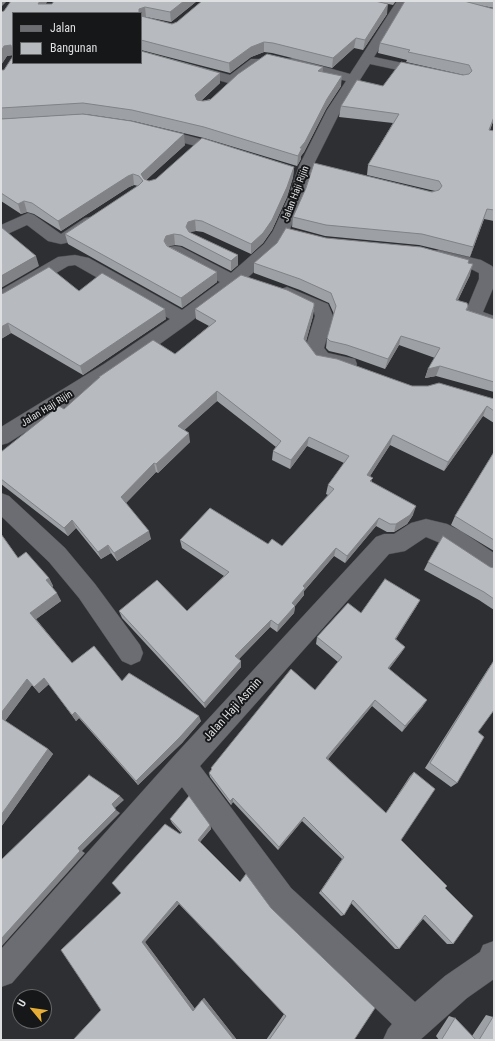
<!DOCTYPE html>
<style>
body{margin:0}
#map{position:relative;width:495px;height:1041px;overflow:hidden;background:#2d2f32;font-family:"Roboto Condensed",sans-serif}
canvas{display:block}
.frame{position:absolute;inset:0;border:2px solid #dddfe1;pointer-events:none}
.legend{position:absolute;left:12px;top:12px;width:130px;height:52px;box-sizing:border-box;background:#161718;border:1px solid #666768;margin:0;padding:5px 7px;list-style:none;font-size:12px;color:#dddfe1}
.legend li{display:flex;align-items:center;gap:8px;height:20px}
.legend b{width:20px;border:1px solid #666768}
.north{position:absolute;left:12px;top:989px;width:40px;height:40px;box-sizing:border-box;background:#161718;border:1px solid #666768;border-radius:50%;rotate:299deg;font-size:11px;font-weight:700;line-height:16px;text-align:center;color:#dddfe1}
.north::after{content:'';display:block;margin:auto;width:14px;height:18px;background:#e5ad35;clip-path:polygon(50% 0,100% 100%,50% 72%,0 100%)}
</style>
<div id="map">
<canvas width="495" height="1041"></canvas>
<div class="frame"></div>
<ul class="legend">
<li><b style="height:5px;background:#6b6d72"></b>Jalan</li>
<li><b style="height:11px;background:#b7babf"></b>Bangunan</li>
</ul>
<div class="north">U</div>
</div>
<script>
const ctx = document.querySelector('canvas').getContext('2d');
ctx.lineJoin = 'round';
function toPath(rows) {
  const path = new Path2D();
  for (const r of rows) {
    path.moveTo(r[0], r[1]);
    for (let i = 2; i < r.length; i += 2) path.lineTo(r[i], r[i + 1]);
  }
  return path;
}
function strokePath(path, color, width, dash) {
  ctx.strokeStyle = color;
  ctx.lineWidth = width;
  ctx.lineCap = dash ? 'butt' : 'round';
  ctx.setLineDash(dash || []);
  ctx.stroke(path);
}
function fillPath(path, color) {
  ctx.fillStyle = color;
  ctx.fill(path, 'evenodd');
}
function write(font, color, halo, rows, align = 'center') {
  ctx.font = font + ' "Roboto Condensed",sans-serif';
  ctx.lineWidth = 4;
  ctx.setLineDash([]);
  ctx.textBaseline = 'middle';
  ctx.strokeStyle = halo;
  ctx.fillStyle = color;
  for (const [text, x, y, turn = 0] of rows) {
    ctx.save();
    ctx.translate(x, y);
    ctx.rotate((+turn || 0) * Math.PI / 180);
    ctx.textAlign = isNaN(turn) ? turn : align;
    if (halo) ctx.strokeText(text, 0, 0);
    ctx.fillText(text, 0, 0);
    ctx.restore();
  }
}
const minor = toPath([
 [397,1,409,1,374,57,431,69,433,72,431,75,426,76,370,64,341,110,313,166,304,198,289,231,276,252,245,280,189,323,118,374,8,443,1,445,1,427,104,364,170,319,75,265,68,266,7,302,1,304,1,290,58,257,75,255,89,258,182,310,220,282,169,255,167,251,169,247,175,246,181,247,231,273,264,244,273,231,288,198,299,166,327,110,346,81,288,65,287,62,288,59,293,58,350,74,397,1],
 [141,51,230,75,251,59,261,59,262,62,237,83,232,84,141,59,141,51],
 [155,127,231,147,233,150,231,153,226,154,150,134,148,131,150,128,155,127],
 [28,213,34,215,61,234,85,218,91,217,97,218,99,222,75,241,61,244,48,241,27,225,1,237,1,225,28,213],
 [439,250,481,260,492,266,494,269,494,286,483,312,494,316,494,329,471,321,465,313,479,279,479,273,469,268,433,259,431,255,433,251,439,250],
 [287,287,328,304,333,316,324,348,328,353,355,359,357,364,355,369,348,371,315,363,307,354,305,349,315,316,314,312,281,297,278,293,281,289,287,287],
 [1,493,9,496,65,548,95,584,140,645,143,653,140,661,131,665,122,661,79,598,49,562,1,516,1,493],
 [426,519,447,524,461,531,494,553,494,576,486,573,445,545,426,537,405,551,389,554,200,766,291,888,415,1002,445,976,480,952,483,945,494,941,494,979,467,998,420,1040,383,1040,388,1029,392,1024,271,908,182,787,12,983,1,987,1,949,174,756,376,537,384,534,394,534,411,523,426,519]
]);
const wall = toPath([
 [11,1,47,1,46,4,52,4,54,1,197,1,171,22,146,17,145,17,172,24,177,22,202,1,396,1,393,5,384,3,387,14,363,50,354,48,332,68,272,53,264,52,251,57,230,73,141,50,141,13,13,13,13,56,13,55,7,56,1,65,1,12,4,11],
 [405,1,494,1,494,8,473,4,494,9,494,119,490,130,494,131,494,221,484,219,470,257,419,245,325,236,292,227,293,217,435,191,367,175,368,165,393,123,339,117,341,106,383,86,464,75,406,62,407,60,378,53,380,43],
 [323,67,322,72,341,86,326,109,304,152,301,156,301,159,297,166,204,138,133,121,85,114,1,119,1,70,220,73,220,83,201,101,203,101],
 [1,119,185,145,146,180,149,181,294,167,293,177,287,197,272,230,263,243,251,254,203,232,196,231,189,232,238,265,231,271,182,246,175,245,168,246,217,272,217,282,182,308,68,244,65,234,138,186,134,185,129,187,61,231,34,214,27,212,21,214,1,201],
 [326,238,468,263,470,275,458,300,468,306,467,310,494,319,494,392,436,376,425,378,428,369,435,358,399,345,385,369,346,355,329,351,326,348,327,338,334,314,329,303,300,290,254,273,254,263],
 [79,291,166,319,83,375,11,333,1,339,1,294],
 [314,306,313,316,306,341,316,355,412,386,494,399,494,423,483,416,444,471,390,445,370,476,372,482,413,515,407,524,394,532,387,532,376,526,345,563,334,556,304,591,304,595,295,606,294,613,277,632,270,627,239,659,241,667,205,708,122,618,119,611,187,611,224,576,182,548,180,540,268,544,282,546,328,495,326,494,328,485,344,463,307,446,290,469,272,460,273,451,276,447,217,401,184,430,190,442,158,473,156,472,126,503,151,539,117,561,111,553,101,559,76,528,68,536,1,484,1,452,64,409,99,378,99,377,175,354,209,326,196,319,195,309],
 [494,452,494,551,451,525,455,516],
 [1,534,18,558,49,578,53,586,52,587,61,601,36,619,72,663,122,681,201,721,182,743,138,785,79,718,76,721,49,684,39,693,32,685,5,721,48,749,53,754,1,827],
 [428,562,490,567,494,568,494,610,479,600,424,570],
 [420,600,416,607,396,639,405,647,401,653,389,669,423,706,402,732,372,706,328,759,386,813,410,776,414,772,401,840,445,888,453,944,447,944,423,919,399,949,395,949,351,903,344,915,341,916,319,893,342,859,302,821,278,850,233,802,231,805,210,777,209,773,211,771,211,768,315,690,338,662,316,644,317,637,361,613],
 [493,662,457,783,451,787,425,768,488,669],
 [170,819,210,825,211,829,200,842,354,1040,266,1040,284,1014,179,904,145,942,195,1009,204,998,237,1040,101,1010,121,893,181,833,172,823],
 [486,1015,493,1017,494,1040,439,1040,436,1036,449,1016,455,1018,472,1036]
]);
const shadedWall = toPath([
 [1,1,7,1,1,7],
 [40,1,47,1,41,13,38,4],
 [184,1,197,1,171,22,170,12],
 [388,4,387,14,363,50,365,40],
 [145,7,146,17,141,19,141,13,139,13,139,9],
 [356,38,354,48,332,68,333,58],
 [264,42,264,52,251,57,230,73,229,63,251,47],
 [11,45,13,55,7,56,1,65,1,51,4,46],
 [323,67,322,77,318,71],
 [220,73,220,83,196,105,195,95],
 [342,76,341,86,326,109,304,152,301,156,301,159,297,166,298,156,300,148,327,99],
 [494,117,494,119,486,140,489,130],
 [184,134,185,145,143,183,141,174],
 [294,167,293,177,287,197,272,230,263,243,251,254,251,244],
 [133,174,134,185,129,187,61,231,58,221,128,176],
 [24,201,27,212,21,214,18,204],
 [487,209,484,219,470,257,473,247],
 [195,220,196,231,189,232,186,227,188,222],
 [174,234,175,245,168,246,164,241,166,236],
 [238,255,238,265,231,271,231,261],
 [36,256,39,266,1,288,1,276],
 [473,264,470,275,453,310,456,300],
 [217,272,217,282,182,308,181,298],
 [314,306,313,316,304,349,304,339],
 [165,309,166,319,83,375,80,366],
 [8,323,11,333,1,339,1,327],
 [401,336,399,345,385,369,388,359],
 [440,366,436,376,425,378,428,369],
 [217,391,217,401,179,435,178,426],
 [487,406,483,416,444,471,448,462],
 [189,433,190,442,158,473,156,464],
 [393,435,390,445,365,484,367,475],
 [309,437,307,446,290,469,291,460],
 [154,463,156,472,123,506,121,497],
 [416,506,413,515,407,524,394,532,396,524],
 [379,518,376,526,345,563,347,556],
 [72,520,76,528,68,536,64,528],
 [149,531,151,539,117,561,114,553],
 [108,545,111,553,101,559,98,552],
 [336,548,334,556,304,591,304,595,295,606,294,613,277,632,278,625,303,586],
 [49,578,53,586,51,588,46,580],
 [57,593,61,601,35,620,30,613],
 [420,600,416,607,391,646,395,639],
 [271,620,270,627,235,663,235,656],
 [405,647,401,653,385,674,388,668],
 [241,661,241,667,205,708,204,703],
 [44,678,49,684,39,693,34,687],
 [27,679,32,685,4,722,1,719,1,713],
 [375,700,372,706,325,763,326,758],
 [427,700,423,706,402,732,405,726],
 [75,712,79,718,76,721,72,715],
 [199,716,201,721,182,743,138,785,136,781],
 [48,749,53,754,1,827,1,815],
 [120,796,124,800,115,808,112,804],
 [233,798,233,802,231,805,230,801],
 [116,810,120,813,82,851,85,853,1,947,1,939,78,848],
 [304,817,302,821,278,850,279,847],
 [210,825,211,829,199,843,198,840],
 [177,901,179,903,145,942,195,1009,193,1011,142,942],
 [204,998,237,1040,234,1040,202,1000]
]);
const building = toPath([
 [11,1,40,1,38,4,52,4,54,1,184,1,170,12,145,7,139,9,139,13,13,13,13,52,12,51,11,45,4,46,1,51,1,12,4,11,11,1],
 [202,1,375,1,388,4,365,40,356,38,333,58,273,43,264,42,251,47,229,63,141,40,141,16,172,24,177,22,202,1],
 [405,1,464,1,494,9,494,117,489,130,494,131,494,210,487,209,473,247,422,234,326,225,293,217,306,188,314,163,432,192,439,190,442,186,439,181,368,165,399,114,341,106,357,80,383,86,401,62,463,75,469,74,472,71,469,65,408,52,410,50,380,43,405,1],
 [141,51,220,73,195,95,197,100,203,101,210,100,238,74,267,54,323,67,318,71,342,76,327,99,305,142,300,148,302,148,298,156,204,127,132,110,83,103,1,108,1,70,4,70,13,56,13,63,141,63,141,51],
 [83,114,131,121,184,134,141,174,144,179,149,181,156,179,202,138,294,167,287,187,272,220,263,233,251,244,202,221,195,220,188,222,186,227,189,232,238,255,231,261,181,235,174,234,166,236,164,241,167,246,217,272,181,298,65,234,139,185,143,181,139,176,133,174,128,176,58,221,32,203,24,201,18,204,1,193,1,119,83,114],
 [1,227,36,256,1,276,1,227],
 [286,228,326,238,421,247,469,260,468,263,473,264,456,300,467,303,468,306,466,310,494,319,494,382,440,366,428,369,440,348,401,336,388,359,347,345,330,341,327,338,336,306,331,293,300,279,254,263,277,243,286,228],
 [49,267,79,291,102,273,165,309,80,366,8,323,1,327,1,294,4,293,49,267],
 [241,275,287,290,314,303,314,306,304,339,316,355,337,359,412,386,428,386,439,383,494,399,494,411,487,406,448,462,393,435,367,475,373,478,370,481,416,506,410,515,396,524,390,524,379,518,347,556,336,548,303,586,305,588,292,603,295,606,278,625,271,620,235,656,241,661,204,703,119,611,157,580,187,611,229,572,180,540,210,508,268,544,272,539,282,546,334,489,328,485,349,456,309,437,291,460,273,451,281,441,217,391,178,426,189,433,156,464,154,463,121,497,149,531,114,553,108,545,98,552,72,520,64,528,1,479,1,452,59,406,64,409,100,377,99,377,153,340,175,354,216,321,195,309,241,275],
 [494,452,494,540,455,516,494,452],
 [1,534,18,558,26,552,49,578,46,580,57,593,30,613,72,663,94,646,122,681,129,673,199,716,180,737,136,781,75,712,72,715,44,678,34,687,27,679,1,713,1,534],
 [443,536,490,567,494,568,494,599,484,592,428,562,443,536],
 [385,579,420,600,395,639,405,647,388,668,427,700,405,726,375,700,326,758,386,813,414,772,435,789,401,840,447,886,445,888,473,916,453,944,425,915,399,949,353,900,344,915,321,891,344,857,304,817,279,847,233,798,230,801,209,773,212,769,211,768,291,669,315,690,342,657,317,637,348,603,361,613,385,579],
 [493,662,494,662,494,710,478,732,484,737,457,783,430,763,493,662],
 [1,718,48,749,1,815,1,718],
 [89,775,120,796,112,804,116,810,78,848,80,851,1,939,1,860,89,775],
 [189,796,210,825,198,840,240,882,246,874,271,908,375,1008,354,1040,269,1040,286,1016,177,901,142,942,193,1011,202,1000,234,1040,73,1040,101,1010,61,950,121,893,112,883,165,824,180,834,182,832,170,819,189,796],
 [493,1017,494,1017,494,1040,479,1040,493,1017],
 [455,1018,476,1040,443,1040,442,1039,455,1018]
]);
const farStreetnames = [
 ["Jalan Haji Rijin",296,194,-69],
 ["Jalan Haji Rijin",47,409,-32]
];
const streetNames = [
 ["Jalan Haji Asmin",233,710,-48]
];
strokePath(minor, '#494b4e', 1);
fillPath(minor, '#6b6d72');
fillPath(wall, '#9da0a4');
fillPath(shadedWall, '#808286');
fillPath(building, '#b7babf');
strokePath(building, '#808286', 1);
write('10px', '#dddfe1', '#161718', farStreetnames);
write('12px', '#dddfe1', '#161718', streetNames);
</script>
